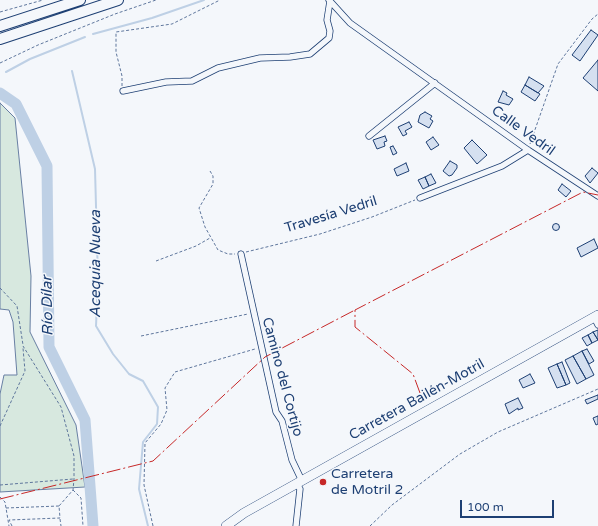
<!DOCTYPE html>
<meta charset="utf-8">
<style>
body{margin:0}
#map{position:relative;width:598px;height:526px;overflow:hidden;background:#f4f7fb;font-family:"Varela Round",sans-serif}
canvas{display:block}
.scale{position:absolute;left:460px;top:500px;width:94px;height:18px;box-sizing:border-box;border:2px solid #1d3f73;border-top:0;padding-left:5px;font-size:12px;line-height:14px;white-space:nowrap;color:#1d3f73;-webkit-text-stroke:3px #f4f7fb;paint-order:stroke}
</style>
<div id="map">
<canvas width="598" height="526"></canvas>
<div class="scale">100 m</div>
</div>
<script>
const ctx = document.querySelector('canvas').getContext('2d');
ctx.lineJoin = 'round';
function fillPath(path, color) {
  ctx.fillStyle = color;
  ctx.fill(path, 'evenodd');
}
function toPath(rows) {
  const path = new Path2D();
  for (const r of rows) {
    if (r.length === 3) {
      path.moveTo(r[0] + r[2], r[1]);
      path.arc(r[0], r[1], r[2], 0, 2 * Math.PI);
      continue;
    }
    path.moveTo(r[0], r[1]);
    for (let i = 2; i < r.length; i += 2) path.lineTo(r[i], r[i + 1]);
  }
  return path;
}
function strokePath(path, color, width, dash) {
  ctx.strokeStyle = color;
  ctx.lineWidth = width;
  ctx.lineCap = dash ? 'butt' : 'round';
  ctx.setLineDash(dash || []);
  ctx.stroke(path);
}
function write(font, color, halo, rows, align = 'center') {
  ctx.font = font + ' "Varela Round",sans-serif';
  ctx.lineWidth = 3;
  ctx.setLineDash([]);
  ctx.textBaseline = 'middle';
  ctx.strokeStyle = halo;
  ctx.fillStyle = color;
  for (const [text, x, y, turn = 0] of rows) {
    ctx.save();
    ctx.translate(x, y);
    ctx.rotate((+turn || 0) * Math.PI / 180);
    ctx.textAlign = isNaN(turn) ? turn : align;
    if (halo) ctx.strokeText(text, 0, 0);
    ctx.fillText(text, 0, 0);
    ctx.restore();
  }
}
const green = toPath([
 [0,103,15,118,31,276,30,332,76,425,85,487,0,492,0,394,4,375,17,375,13,322,9,310,0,309,0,103]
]);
const stream = toPath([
 [93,34,152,18,204,0],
 [72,71,95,169,98,280,96,326,113,354,129,374,143,381,158,407,157,424,143,442,139,489,148,526],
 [6,72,30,59,85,37]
]);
const river = toPath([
 [0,93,16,104,47,166,49,347,85,420,93,526]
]);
const building = toPath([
 [591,30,598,35,580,61,572,55,591,30],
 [598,60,598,91,583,78,598,60],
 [529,77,544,86,538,93,525,85,529,77],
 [525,85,540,94,535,101,521,92,525,85],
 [503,91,507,93,506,95,513,99,509,105,498,102,503,91],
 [425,112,432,116,430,119,433,121,429,128,418,122,420,115,425,112],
 [409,122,412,127,405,131,407,134,403,136,398,127,409,122],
 [385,136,387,141,384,142,385,146,377,149,373,140,385,136],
 [433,137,439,145,431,150,426,142,433,137],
 [472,140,487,155,477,164,464,148,472,140],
 [393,146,397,153,393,155,390,147,393,146],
 [450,161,457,165,457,168,452,175,449,176,443,171,450,161],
 [406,163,409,171,397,176,394,169,406,163],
 [592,168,598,173,590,183,585,176,592,168],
 [431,174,436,183,429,186,425,177,431,174],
 [425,177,429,186,423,189,418,180,425,177],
 [562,184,571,191,566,197,558,190,562,184],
 [556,227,3.5],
 [594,239,598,248,581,257,577,248,594,239],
 [598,330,598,340,593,332,598,330],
 [593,332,598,340,592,343,588,335,593,332],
 [588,335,592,343,587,346,582,338,588,335],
 [587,349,594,361,589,364,582,351,587,349],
 [582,351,594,375,586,379,573,356,582,351],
 [573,356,586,379,577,384,565,360,573,356],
 [562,362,570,383,566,385,557,364,562,362],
 [557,364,566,385,557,388,548,368,557,364],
 [530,374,535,383,523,388,519,380,530,374],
 [598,395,598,399,587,404,585,400,598,395],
 [518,398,523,408,518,410,518,408,509,414,505,404,518,398],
 [598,416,598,424,596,425,593,418,598,416]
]);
const path = toPath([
 [0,12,43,0],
 [0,63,38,45,115,14,156,0],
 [122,86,122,76,116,52,116,32,172,24,220,0],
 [530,144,558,64,592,19,598,14],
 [210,171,213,176,213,184,199,208,205,227,218,250,228,254,235,254],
 [246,252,320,234,372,217,415,200],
 [156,261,196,246,210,238],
 [0,288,17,306,23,345],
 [141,336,248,314],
 [0,426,25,371,23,348],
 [0,485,73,479],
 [73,490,81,498,83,526],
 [0,497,5,502,9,526],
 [6,508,59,506],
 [60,519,61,526],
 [12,526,9,520,60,518,59,506,73,490,74,479,74,456,61,407,23,346],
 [153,526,144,485,145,443,161,424,167,410,165,388,175,372,255,349],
 [370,526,392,505,460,454,498,432,598,389]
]);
const street = toPath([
 [329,0,350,23,528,150,598,196],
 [123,91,166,82,192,81,218,68,260,58,290,57,310,54,329,38,330,31,327,20,330,1],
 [369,136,435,83],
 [420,198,502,166,528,150],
 [241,254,276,412,282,421,292,460,302,481],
 [594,317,598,325],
 [296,526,300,489,297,484]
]);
const primary = toPath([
 [226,526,244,513,598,315]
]);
const highway = toPath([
 [0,26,80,0],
 [0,39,118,0]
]);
const power = toPath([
 [420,393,413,374,355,327,355,310,583,192,598,195],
 [0,499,153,461,265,357,355,310]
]);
const markers = [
 [323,482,4,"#c62828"]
];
const streetNames = [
 ["Calle Vedril",523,131,36],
 ["Travesía Vedril",331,215,-17],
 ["Camino del Cortijo",282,377,75],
 ["Carretera Bailén-Motril",417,400,-29]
];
const poiNames = [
 ["Carretera",331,474],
 ["de Motril 2",331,490]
];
const waterNames = [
 ["Acequia Nueva",96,264,-90],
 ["Río Dílar",48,306,-91]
];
fillPath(green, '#d7e8df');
strokePath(green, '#687fa3', 1);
strokePath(stream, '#bed0e5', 2);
strokePath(river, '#bed0e5', 11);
fillPath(building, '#d5e0f0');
strokePath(building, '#1d3f73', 1);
strokePath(street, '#1d3f73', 7);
strokePath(primary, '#1d3f73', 10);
strokePath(highway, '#1d3f73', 12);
strokePath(path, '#5e769c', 1, [3, 2]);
strokePath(street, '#f4f7fb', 5.5);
strokePath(primary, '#f4f7fb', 9);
strokePath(highway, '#f4f7fb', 10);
strokePath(power, '#c62828', 1, [14, 3, 2, 3]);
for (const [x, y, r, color] of markers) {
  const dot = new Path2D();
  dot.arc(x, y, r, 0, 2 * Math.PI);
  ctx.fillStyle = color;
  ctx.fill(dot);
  strokePath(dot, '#f4f7fb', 1.5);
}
write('14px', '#1d3f73', '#f4f7fb', streetNames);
write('14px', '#1d3f73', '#f4f7fb', poiNames, 'left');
write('italic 15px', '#1d3f73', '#f4f7fb', waterNames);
</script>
